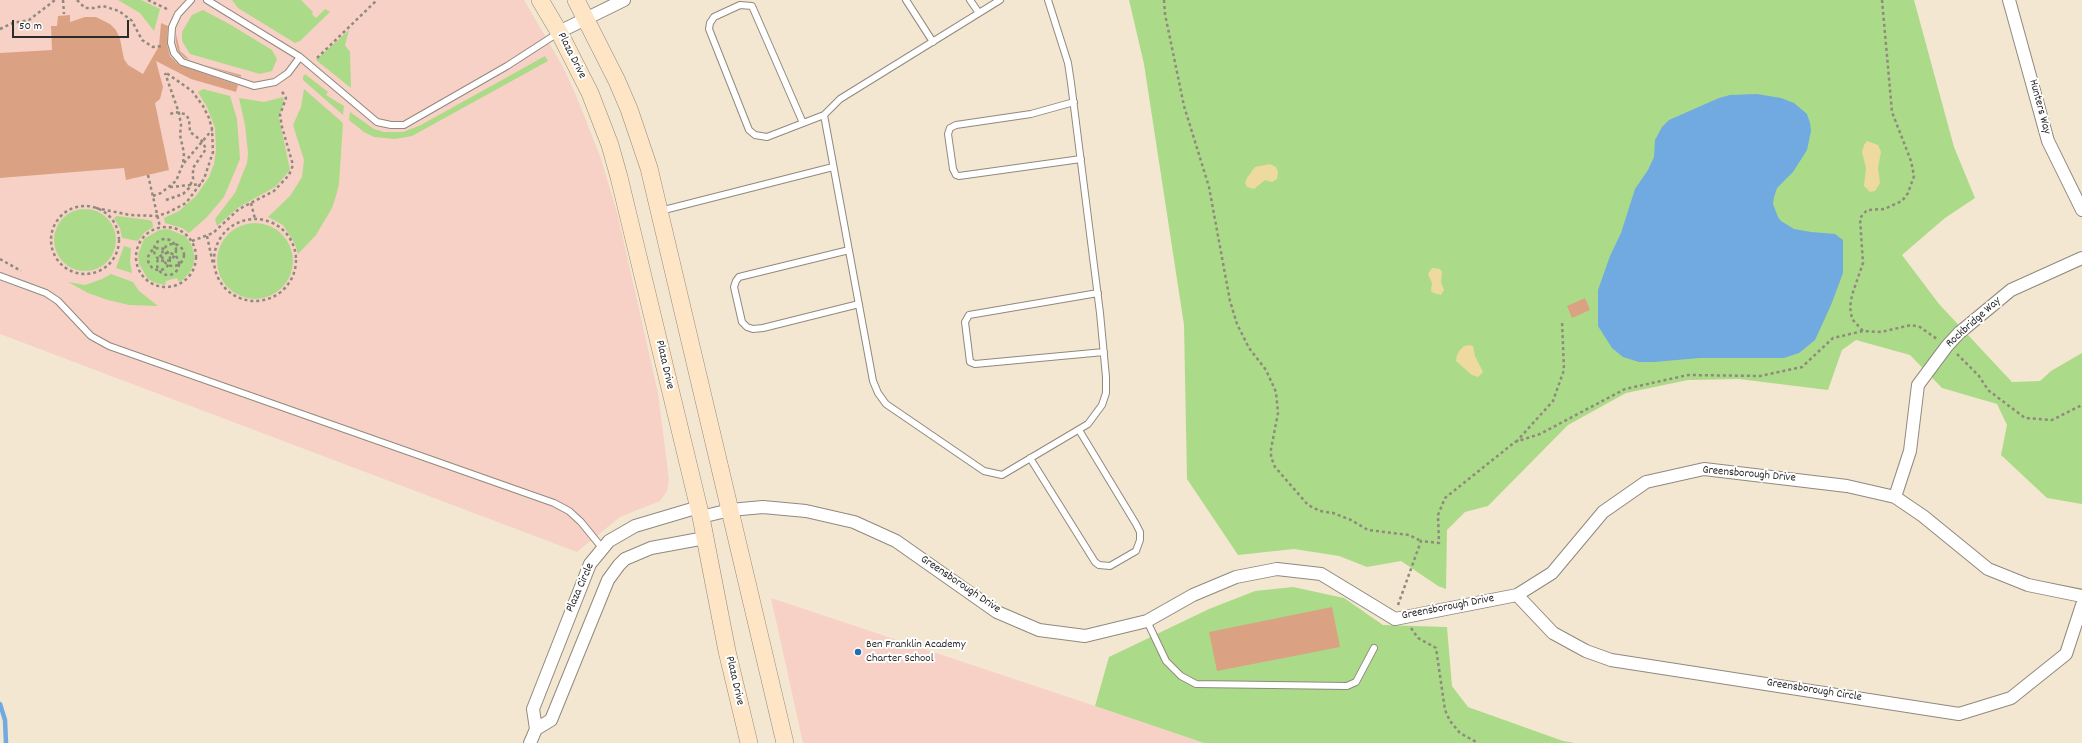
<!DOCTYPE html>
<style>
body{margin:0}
#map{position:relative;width:2082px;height:743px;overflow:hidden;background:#f4e7d1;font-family:Dekko,sans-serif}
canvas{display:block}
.scale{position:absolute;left:12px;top:20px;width:117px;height:18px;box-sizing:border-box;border:2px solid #2b2b2b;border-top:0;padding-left:5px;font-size:12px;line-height:14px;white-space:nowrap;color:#2b2b2b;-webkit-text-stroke:3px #fff;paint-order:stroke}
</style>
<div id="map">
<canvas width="2082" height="743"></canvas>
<div class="scale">50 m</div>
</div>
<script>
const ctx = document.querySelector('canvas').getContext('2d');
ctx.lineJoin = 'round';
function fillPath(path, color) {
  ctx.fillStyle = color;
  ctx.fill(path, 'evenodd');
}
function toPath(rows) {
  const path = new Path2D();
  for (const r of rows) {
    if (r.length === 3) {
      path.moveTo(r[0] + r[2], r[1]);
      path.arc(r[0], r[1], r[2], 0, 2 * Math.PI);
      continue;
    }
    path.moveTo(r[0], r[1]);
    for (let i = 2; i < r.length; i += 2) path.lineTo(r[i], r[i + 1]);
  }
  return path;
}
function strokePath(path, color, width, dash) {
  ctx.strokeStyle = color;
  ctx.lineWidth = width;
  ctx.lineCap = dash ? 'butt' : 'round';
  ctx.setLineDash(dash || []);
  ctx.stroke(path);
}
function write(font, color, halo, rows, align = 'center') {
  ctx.font = font + ' Dekko,sans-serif';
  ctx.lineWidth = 4;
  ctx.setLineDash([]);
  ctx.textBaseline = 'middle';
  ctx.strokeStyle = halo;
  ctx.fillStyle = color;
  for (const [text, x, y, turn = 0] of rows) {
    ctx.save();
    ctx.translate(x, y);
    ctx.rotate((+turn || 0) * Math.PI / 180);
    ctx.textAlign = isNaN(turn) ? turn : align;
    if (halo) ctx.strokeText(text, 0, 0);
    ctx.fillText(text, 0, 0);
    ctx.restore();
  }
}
const built = toPath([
 [0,0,524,0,562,65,576,95,600,156,617,212,658,393,669,480,667,491,660,501,620,517,577,552,0,334],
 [771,598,1095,706,1204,743,803,743]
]);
const green = toPath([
 [118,0,141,0,160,9,154,31,140,13],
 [232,0,301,0,313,12,312,14,316,18,325,9,330,12,300,41,295,43,238,8],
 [1129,0,1914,0,1954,147,1975,198,1945,218,1902,255,1939,304,2012,382,2040,381,2051,371,2082,353,2082,504,2047,498,2001,455,2007,425,1997,404,1942,388,1910,355,1856,340,1842,350,1828,390,1739,379,1688,380,1626,393,1568,425,1488,506,1465,512,1447,530,1446,589,1438,586,1401,561,1367,567,1339,556,1294,549,1238,555,1187,479,1184,325,1144,64],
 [203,10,231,25,272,50,277,59,272,71,260,74,190,54,182,41,182,32,192,15],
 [349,30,345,45,350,52,351,88,316,60],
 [545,56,548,61,412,136,395,139,374,137,364,132,349,120,350,112,374,129,384,132,403,132,421,125],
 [305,74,328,92,326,95,344,106,343,115,303,80,303,77],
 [203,89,230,96,237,119,240,159,224,197,207,217,189,233,182,228,165,223,164,218,179,211,196,196,209,177,214,164,216,150,215,128,207,107,199,94,198,92],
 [304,89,343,123,339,184,336,196,332,208,316,235,298,254,295,244,283,225,268,217,290,196,302,177,304,160,293,125,301,107],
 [283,97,284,102,279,118,290,170,275,187,239,207,217,226,215,219,235,193,247,163,248,153,245,125,239,98,264,102],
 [85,240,31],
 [117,216,148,220,152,221,153,227,144,233,138,241,122,238,120,228,114,218],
 [255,261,38],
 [168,229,185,236,191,244,194,253,194,263,190,272,183,280,179,282,177,278,166,281,165,285,156,283,148,279,139,264,138,255,144,239,159,230],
 [124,246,131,248,130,261,132,273,116,268],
 [111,274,133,282,139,291,158,306,129,305,108,300,88,293,68,282,85,285,102,279],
 [1293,587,1344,598,1383,625,1447,627,1452,686,1468,707,1563,741,1575,743,1204,743,1095,706,1109,657,1209,609,1255,591]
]);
const sand = toPath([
 [1867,141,1878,145,1881,152,1878,168,1880,183,1875,191,1870,192,1864,186,1866,168,1862,152,1864,145],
 [1270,164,1276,167,1278,172,1277,179,1272,182,1265,180,1254,189,1247,187,1245,183,1247,178,1255,167],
 [1432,268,1440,269,1442,272,1441,282,1444,290,1441,295,1434,293,1431,291,1432,283,1428,274],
 [1469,345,1473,346,1475,356,1483,372,1478,377,1472,375,1456,361,1457,355,1460,350,1464,346]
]);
const water = toPath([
 [1757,94,1781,98,1794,103,1807,114,1810,123,1811,131,1807,150,1793,172,1777,188,1774,197,1773,204,1778,217,1781,221,1794,229,1811,232,1835,234,1843,240,1843,273,1831,305,1815,340,1799,353,1784,358,1700,358,1654,362,1639,362,1623,357,1612,348,1598,326,1598,290,1610,256,1621,233,1635,189,1648,170,1654,157,1655,140,1662,127,1669,120,1719,98,1730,95]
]);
const stream = toPath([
 [0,704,5,720,6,743]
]);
const building = toPath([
 [70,15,70,22,85,17,96,17,110,24,116,30,120,39,124,59,128,65,143,74,159,46,161,23,168,26,167,44,170,56,179,65,238,85,236,92,191,79,156,61,163,87,160,99,155,103,169,170,126,180,124,168,0,178,0,53,52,50,51,26,57,26,58,16],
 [176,34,180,51,189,59,185,58,178,51,176,42],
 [205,65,241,75,241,77],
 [1585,298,1590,310,1572,318,1567,306],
 [1332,607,1340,647,1217,671,1209,632]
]);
const path = toPath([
 [63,0,64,14],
 [77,0,85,8,94,8,103,6,119,11,132,21,142,40,153,47,162,46],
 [148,0,169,10],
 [1164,0,1165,14,1184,106,1209,187,1230,301,1237,324,1249,348,1266,370,1276,392,1278,413,1271,449,1271,457,1275,467,1308,505,1320,511,1333,513,1351,520,1368,530,1409,535,1421,541],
 [1882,0,1892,112,1911,161,1914,176,1908,193,1902,201,1884,209,1867,210,1860,218,1863,263,1852,295,1850,307,1852,319,1863,331,1881,332,1911,325,1920,327,1937,339],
 [0,29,13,23,29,20,55,0],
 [317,58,377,0],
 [184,163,212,130],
 [148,175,160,227],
 [170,187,201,184],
 [153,196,161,193,176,181,183,164,184,153,180,135,181,125,179,113,165,73],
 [166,200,183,194,189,188,193,179,193,168,206,149,202,141,190,132,189,119,185,114,175,112,168,115],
 [251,203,255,219],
 [85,240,34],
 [96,208,130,215,157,216,167,213,186,203,204,179,213,152,212,129,209,118,203,106,192,91,165,72],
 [255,260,41],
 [166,257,30],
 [207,236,213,264],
 [165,250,11],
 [192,241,213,233,239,209,274,191,289,175,293,165,282,127,280,115,286,98,281,90],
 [173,255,11],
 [159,259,11],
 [168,264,11],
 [0,259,21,271],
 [1957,354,1979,376,1988,390,2025,418,2052,420,2082,405],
 [1516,442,1553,401,1564,370,1562,321],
 [1398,605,1421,541,1439,543,1438,515,1445,498,1515,442,1540,434,1625,389,1688,375,1760,376,1802,367,1833,338,1863,331],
 [1411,628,1418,638,1436,648,1445,710,1450,721,1460,733,1478,743]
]);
const lane = toPath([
 [191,0,178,14,172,27,171,43,174,53,182,62,254,86,275,82,288,73,300,57],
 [207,0,300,57,377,122,391,125,404,125,507,66,558,33],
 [906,0,933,42],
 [970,0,979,13],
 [1000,0,840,99,824,115,873,381,878,393,886,404,984,471,1002,475,1088,424,1102,405,1106,393,1106,377,1100,313,1071,83,1068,63,1048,0],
 [1074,102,1031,114,956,125,950,128,948,134,953,169,956,175,959,176,1081,159],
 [803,123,752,6,740,5,714,17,710,23,709,29,749,130,755,135,767,137,824,115],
 [660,211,833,167],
 [849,250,739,277,736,281,734,287,742,322,747,327,753,329,763,328,859,304],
 [0,276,46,293,58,301,91,336,109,346,554,503,569,511,581,522,603,549],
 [1098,293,969,315,965,322,970,362,975,364,1104,352],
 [1030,458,1095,562,1099,565,1110,566,1136,551,1140,540,1140,532,1136,524,1079,430],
 [1147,621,1166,661,1181,676,1196,684,1347,686,1356,682,1374,648]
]);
const street = toPath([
 [2009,0,2048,141,2082,210],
 [559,32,624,0],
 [1895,497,1910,451,1918,385,1947,346,1959,333,2011,290,2082,258],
 [701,517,730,510,763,507,806,511,854,522,896,541,997,612,1039,630,1085,636,1147,621,1193,595,1236,577,1277,569,1321,574,1395,619,1517,595,1552,573,1603,512,1646,482,1704,469,1847,486,1895,497,1923,516,1988,569,2028,585,2082,596],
 [1517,595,1553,633,1586,651,1611,660,1959,714,2011,698,2066,654,2082,605],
 [536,729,551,720,608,580,619,565,625,559,651,548,705,538],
 [530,743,536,729,533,709,590,564,609,541,635,526,699,507]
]);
const secondary = toPath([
 [540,0,559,32,590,93,610,145,619,177,701,517,727,651,749,743],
 [576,0,617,81,629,109,649,168,785,743]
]);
const markers = [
 [858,652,4,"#1f6fb2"]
];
const streetNames = [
 ["Plaza Drive",571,56,63],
 ["Hunters Way",2039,107,75],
 ["Rockbridge Way",1974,323,-42],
 ["Plaza Drive",664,365,77],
 ["Greensborough Drive",1749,475,5],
 ["Greensborough Drive",960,585,34],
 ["Plaza Circle",581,588,-66],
 ["Greensborough Drive",1448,608,-11],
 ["Plaza Drive",734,681,77],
 ["Greensborough Circle",1814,691,9]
];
const poiNames = [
 ["Ben Franklin Academy",866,645],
 ["Charter School",866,659]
];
fillPath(built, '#f7d1c6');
fillPath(green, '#abdb88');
fillPath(sand, '#eeda9e');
fillPath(water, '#70aae0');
strokePath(stream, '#70aae0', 4.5);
fillPath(building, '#daa282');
strokePath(lane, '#90897e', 8);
strokePath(street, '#90897e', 14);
strokePath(secondary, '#90897e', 18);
strokePath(path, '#90897e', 2.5, [3, 3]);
strokePath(lane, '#fff', 6);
strokePath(street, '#fff', 12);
strokePath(secondary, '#fde5c5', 17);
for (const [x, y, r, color] of markers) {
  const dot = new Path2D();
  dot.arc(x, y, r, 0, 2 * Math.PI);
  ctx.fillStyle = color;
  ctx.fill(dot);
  strokePath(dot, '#fff', 1.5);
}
write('12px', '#2b2b2b', '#fff', streetNames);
write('12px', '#2b2b2b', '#fff', poiNames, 'left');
</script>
